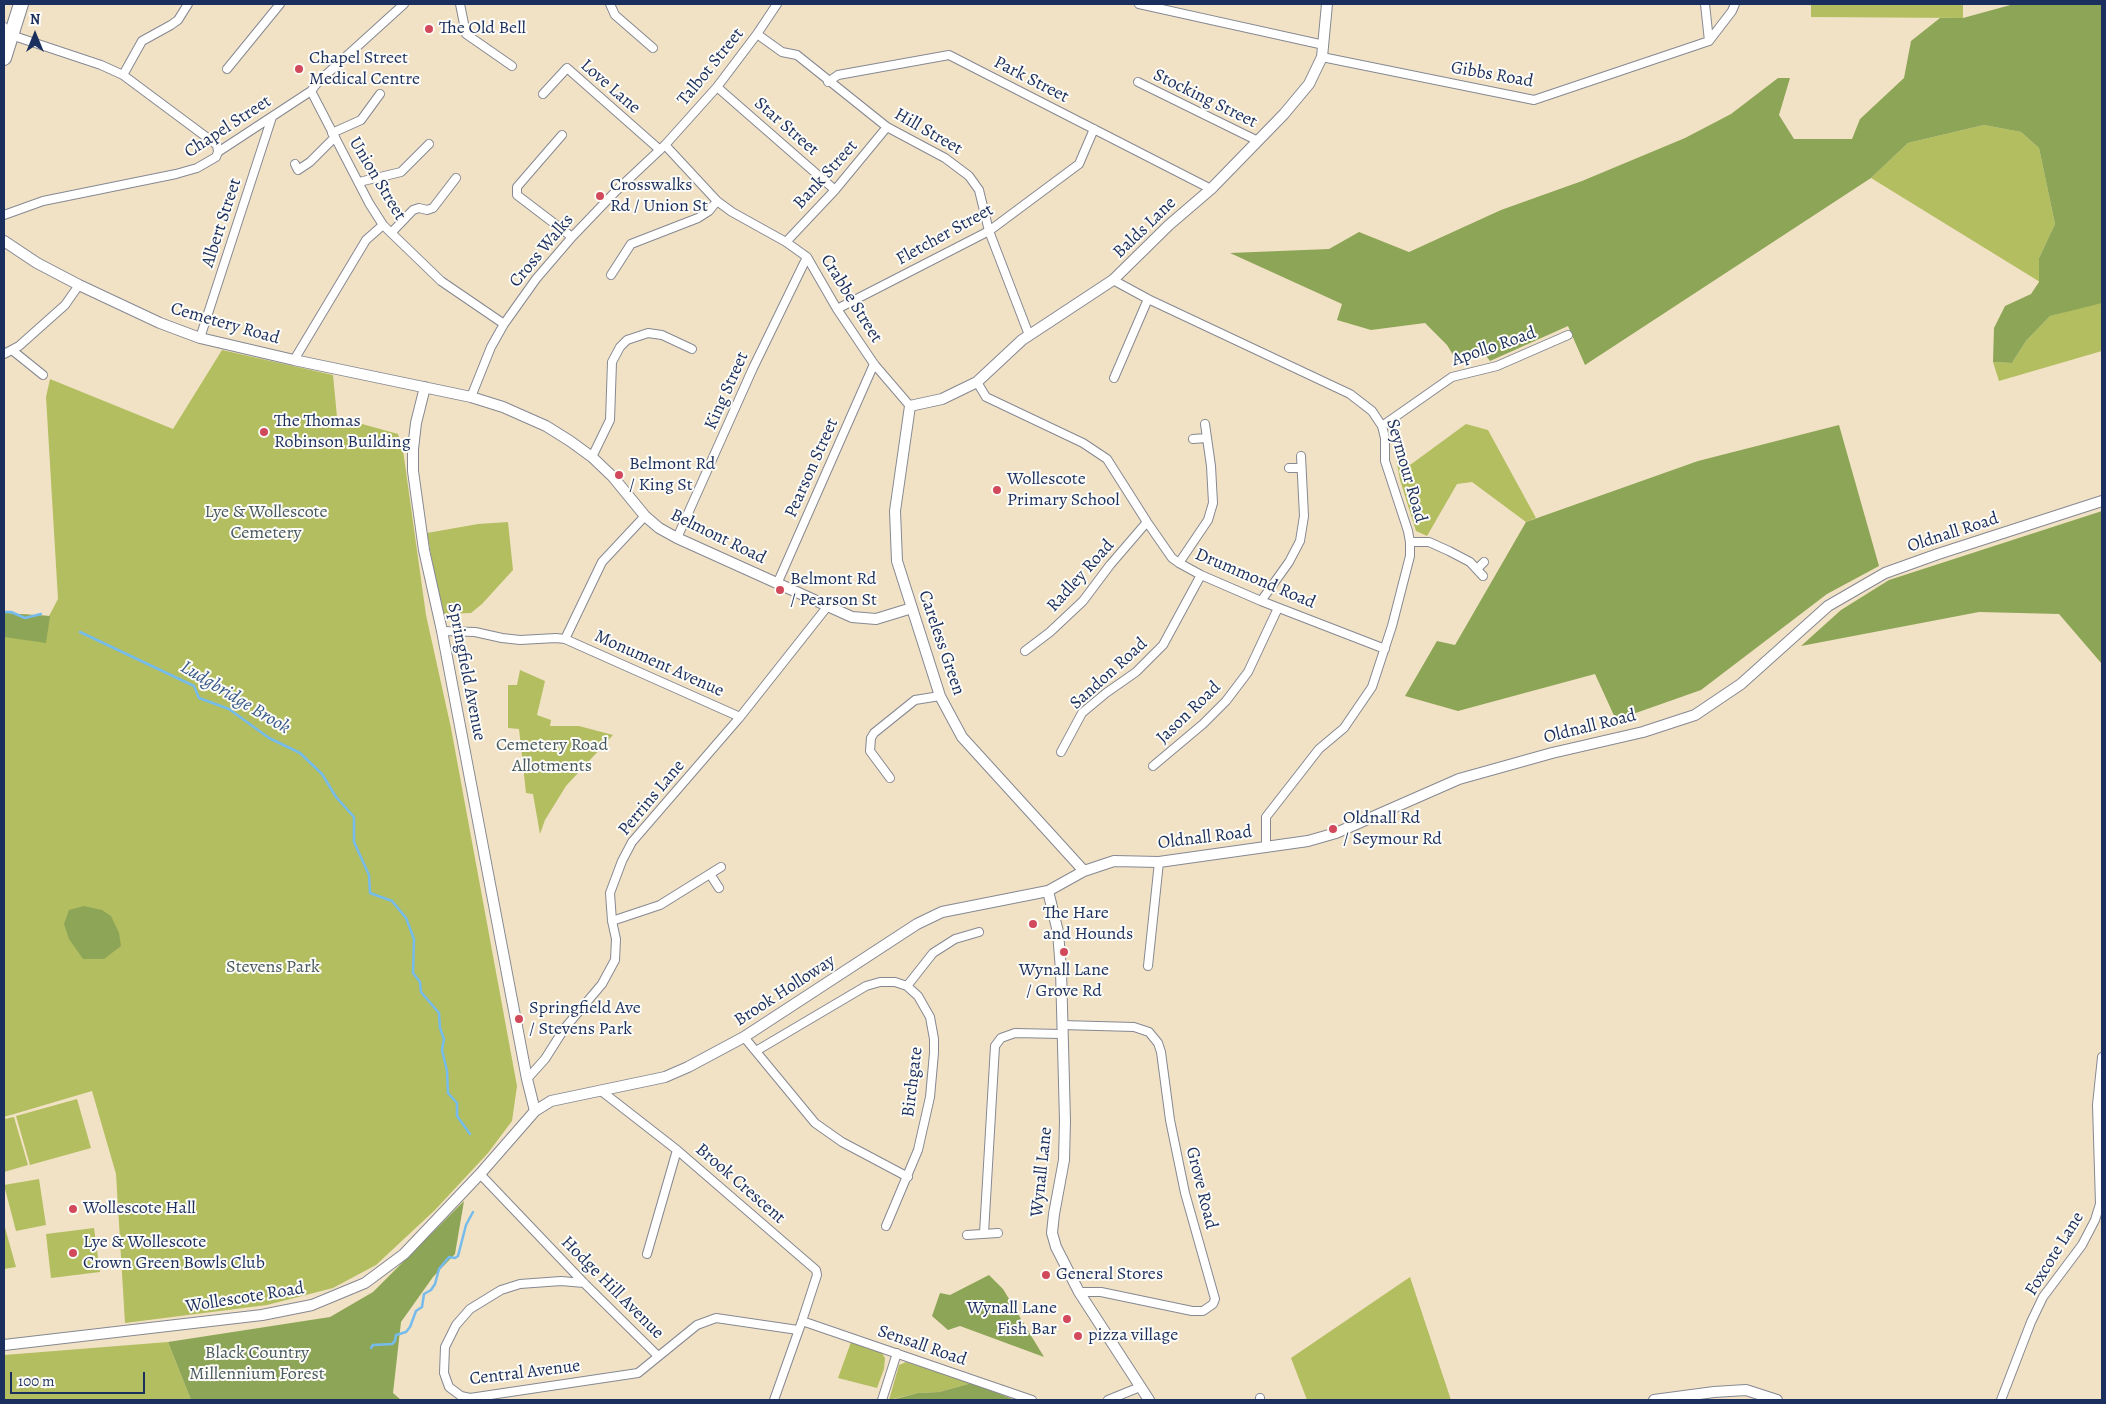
<!DOCTYPE html>
<style>
body{margin:0}
#map{position:relative;width:2106px;height:1404px;overflow:hidden;background:#f2e2c5;font-family:Alegreya,serif}
canvas{display:block}
.frame{position:absolute;inset:0;border:5px solid #1b2f5e;pointer-events:none}
.north{position:absolute;left:10px;top:10px;width:50px;height:50px;-webkit-text-stroke:4px #fdfcf7;paint-order:stroke;rotate:0deg;font-size:14px;font-weight:700;line-height:20px;text-align:center;color:#1b2f5e}
.north::after{content:'';display:block;margin:auto;width:18px;height:22px;background:#1b2f5e;clip-path:polygon(50% 0,100% 100%,50% 72%,0 100%)}
.scale{position:absolute;left:10px;top:1372px;width:135px;height:22px;box-sizing:border-box;border:2px solid #1b2f5e;border-top:0;padding-left:6px;font-size:15px;line-height:18px;white-space:nowrap;color:#1b2f5e;-webkit-text-stroke:4px #fdfcf7;paint-order:stroke}
</style>
<div id="map">
<canvas width="2106" height="1404"></canvas>
<div class="frame"></div>
<div class="north">N</div>
<div class="scale">100 m</div>
</div>
<script>
const ctx = document.querySelector('canvas').getContext('2d');
ctx.lineJoin = 'round';
function fillPath(path, color) {
  ctx.fillStyle = color;
  ctx.fill(path, 'evenodd');
}
function toPath(rows) {
  const path = new Path2D();
  for (const r of rows) {
    path.moveTo(r[0], r[1]);
    for (let i = 2; i < r.length; i += 2) path.lineTo(r[i], r[i + 1]);
  }
  return path;
}
function strokePath(path, color, width, dash) {
  ctx.strokeStyle = color;
  ctx.lineWidth = width;
  ctx.lineCap = dash ? 'butt' : 'round';
  ctx.setLineDash(dash || []);
  ctx.stroke(path);
}
function write(font, color, halo, rows, align = 'center') {
  ctx.font = font + ' Alegreya,serif';
  ctx.lineWidth = 4;
  ctx.setLineDash([]);
  ctx.textBaseline = 'middle';
  ctx.strokeStyle = halo;
  ctx.fillStyle = color;
  for (const [text, x, y, turn = 0] of rows) {
    ctx.save();
    ctx.translate(x, y);
    ctx.rotate((+turn || 0) * Math.PI / 180);
    ctx.textAlign = isNaN(turn) ? turn : align;
    if (halo) ctx.strokeText(text, 0, 0);
    ctx.fillText(text, 0, 0);
    ctx.restore();
  }
}
const green = toPath([
 [1811,4,1963,4,1963,18,1811,17],
 [1984,125,2021,132,2039,148,2055,224,2039,258,2040,282,1871,178,1908,143],
 [2102,301,2102,351,1999,381,1993,362,2012,363,2026,341,2050,316],
 [222,350,333,375,337,417,398,434,403,450,426,615,451,728,517,1086,512,1121,488,1153,435,1210,376,1265,333,1288,267,1305,125,1323,116,1174,92,1091,4,1117,4,613,49,616,58,599,46,397,50,379,173,429],
 [1466,424,1488,430,1536,518,1526,522,1472,482,1457,484,1427,536,1416,531,1400,480,1392,437,1410,465],
 [508,522,513,570,482,604,471,613,442,614,427,533,478,524],
 [520,670,545,681,537,715,551,720,550,726,579,726,613,735,566,786,545,820,540,834,533,794,526,793,519,729,508,728,508,685,517,685],
 [77,1099,91,1148,30,1165,16,1116],
 [14,1117,28,1165,4,1172,4,1119],
 [39,1179,46,1225,16,1231,4,1185],
 [4,1224,16,1267,4,1269],
 [94,1228,100,1272,51,1278,46,1234],
 [1410,1277,1451,1400,1307,1400,1291,1358],
 [168,1342,191,1400,4,1400,4,1355],
 [851,1342,882,1353,885,1358,884,1369,877,1388,838,1378],
 [906,1362,972,1383,939,1392,918,1393,889,1400,899,1365]
]);
const forest = toPath([
 [2014,4,2102,4,2102,303,2050,316,2026,341,2012,363,1993,362,1994,328,2005,306,2031,294,2039,282,2039,258,2055,224,2039,148,2021,132,1984,125,1908,143,1871,178,1585,365,1568,326,1490,361,1484,353,1455,358,1447,345,1425,323,1371,330,1337,320,1342,304,1230,253,1329,249,1359,232,1409,252,1501,210,1582,181,1685,138,1731,114,1778,78,1790,78,1779,115,1794,139,1852,139,1860,119,1904,78,1911,41,1940,18,1963,18],
 [1839,425,1879,566,1827,594,1701,690,1616,720,1595,674,1458,711,1405,696,1437,641,1455,645,1526,522,1698,461],
 [2102,511,2102,664,2059,614,1979,612,1801,646,1841,610,1889,580],
 [4,613,50,616,46,643,4,637],
 [84,906,102,910,111,916,119,933,121,946,104,959,83,959,69,939,64,924,69,910],
 [464,1201,455,1254,433,1277,401,1322,393,1393,401,1400,191,1400,168,1342,330,1317,373,1292],
 [989,1275,1003,1289,1044,1357,960,1326,948,1330,932,1316,940,1293,950,1295],
 [972,1383,1015,1400,891,1400,918,1393,939,1392]
]);
const stream = toPath([
 [4,612,11,612,25,618,41,614],
 [80,632,194,686,199,698,229,709,269,738,300,753,322,774,336,797,354,817,354,842,369,875,370,893,392,901,406,918,414,939,413,973,420,982,421,992,439,1013,440,1028,444,1039,442,1050,447,1071,448,1093,457,1103,457,1116,470,1134],
 [371,1348,373,1345,392,1344,395,1341,396,1335,406,1332,410,1327,416,1311,422,1307,424,1294,431,1290,435,1284,439,1269,449,1257,455,1258,458,1256,466,1225,473,1212]
]);
const minor = toPath([
 [460,4,466,34,512,66],
 [610,4,615,15,653,48],
 [1139,4,1324,45],
 [1705,4,1709,41],
 [4,27,6,32,11,35,101,65,123,75,217,145,218,152],
 [757,34,782,52,797,55,887,127,945,158,969,176,979,190,989,231,1029,335],
 [1322,57,1534,100,1709,41,1732,11,1735,4],
 [227,69,280,4],
 [123,75,142,41,171,25,178,20,188,4],
 [828,82,838,75,949,55,1211,189],
 [1138,82,1258,141],
 [717,87,835,190],
 [311,91,369,203,383,225,441,281,504,324],
 [543,94,567,68,660,150],
 [332,133,361,120,380,94],
 [562,135,517,187,517,195,572,237],
 [665,145,717,201,732,212,786,242,807,257,837,309,874,364,910,406],
 [295,164,298,170,310,162,335,137],
 [359,182,401,172,429,144],
 [4,215,43,201,176,174,197,168,216,157,218,152,311,91,318,82,404,4],
 [391,233,413,210,419,208,427,210,433,208,456,178],
 [786,242,835,190,887,127],
 [611,275,631,244,698,218,709,211,717,201],
 [1113,280,1148,299,1350,394,1372,411,1382,426,1385,438,1385,461,1408,531,1410,542,1410,556,1392,626,1372,687,1344,728,1319,749,1266,817,1266,847],
 [837,309,989,231,1079,164,1094,129],
 [200,338,272,117],
 [12,350,43,375],
 [4,354,19,346,65,305,79,285],
 [294,360,366,240,383,225],
 [1114,378,1148,299],
 [977,382,986,397,1083,443,1107,459,1147,522,1172,558,1179,563,1201,575,1261,601,1385,649],
 [471,397,491,347,504,324,536,279,572,237,616,191,665,145,717,87,757,34,777,4],
 [1382,426,1452,377,1497,366,1568,335],
 [1193,439,1206,438],
 [592,457,610,420,612,362,620,347,627,340,648,333,662,335,692,349],
 [1289,468,1301,468],
 [677,538,753,368,807,257],
 [1410,542,1429,542,1449,551,1470,562,1483,576],
 [1179,563,1208,520,1213,503,1211,466,1205,424],
 [1477,569,1484,562],
 [777,584,874,364],
 [1261,601,1289,562,1300,541,1304,516,1301,456],
 [442,631,475,632,502,638,520,640,556,638,565,639,740,717],
 [565,639,602,562,645,516],
 [1025,651,1050,632,1083,601,1110,565,1147,522],
 [1061,752,1082,713,1106,693,1136,672,1163,645,1201,575],
 [1153,766,1203,724,1226,701,1248,672,1278,608],
 [890,778,870,751,871,738,874,733,915,700,940,696],
 [710,874,719,888],
 [612,921,660,905,721,867],
 [1148,966,1159,862],
 [907,986,933,953,955,939,979,932],
 [1062,1025,1134,1027,1149,1032,1158,1043,1161,1052,1170,1120,1185,1193,1215,1299,1213,1304,1203,1311,1192,1311,1101,1292,1079,1292],
 [744,1037,815,1123,842,1142,908,1177],
 [756,1051,866,986,880,982,895,982,907,986,918,996,930,1017,934,1039,934,1053,930,1097,918,1150,886,1226],
 [527,1079,545,1059,564,1029,602,984,615,960,616,939,612,921,610,893,622,861,632,842,740,717,827,607],
 [600,1090,677,1150,816,1270,817,1275,802,1321,774,1400],
 [480,1174,584,1283,658,1356],
 [984,1233,995,1046,1001,1038,1015,1033,1061,1034],
 [967,1235,998,1233],
 [647,1254,677,1150],
 [584,1283,561,1281,520,1284,501,1290,470,1309,456,1325,445,1347,444,1373,449,1387,461,1396,470,1398,638,1373,697,1325,716,1318,798,1330],
 [802,1321,1032,1400],
 [1260,1398,1260,1400],
 [882,1400,897,1353],
 [1108,1400,1140,1387],
 [2001,1400,2031,1322,2043,1297,2082,1245,2095,1220,2100,1204,2097,1105,2102,1057]
]);
const tertiary = toPath([
 [4,241,37,263,79,285,160,323,200,338,294,360,471,397,503,407,546,426,570,441,592,457,613,477,645,516,659,528,677,538,852,617,876,619,912,608],
 [425,387,416,423,413,449,413,471,424,550,442,631,527,1079,535,1111],
 [1084,871,962,737,940,696,897,561,895,511,910,406,942,399,977,382,1022,340,1113,280,1169,225,1211,189,1284,114,1309,84,1322,57,1327,4],
 [1048,891,1058,932,1061,970,1065,1121,1064,1160,1054,1214,1052,1233,1056,1247,1079,1292,1149,1400],
 [4,1345,262,1315,312,1305,365,1283,404,1254,480,1174,535,1111,551,1101,665,1077,688,1067,744,1037,917,924,942,912,1048,891,1084,871,1114,861,1159,862,1308,841,1336,833,1459,779,1552,753,1643,732,1695,715,1741,684,1828,606,1885,573,1938,554,2102,501],
 [1654,1400,1714,1392,1746,1390,1777,1400]
]);
const trunk = toPath([
 [4,58,21,4]
]);
const markers = [
 [429,29,5,"#d1495b"],
 [299,69,5,"#d1495b"],
 [600,196,5,"#d1495b"],
 [264,432,5,"#d1495b"],
 [619,475,5,"#d1495b"],
 [997,490,5,"#d1495b"],
 [780,590,5,"#d1495b"],
 [1333,829,5,"#d1495b"],
 [1033,924,5,"#d1495b"],
 [1064,952,5,"#d1495b"],
 [519,1019,5,"#d1495b"],
 [73,1209,5,"#d1495b"],
 [73,1253,5,"#d1495b"],
 [1046,1275,5,"#d1495b"],
 [1067,1319,5,"#d1495b"],
 [1078,1336,5,"#d1495b"]
];
const poiNames = [
 ["The Old Bell",439,29],
 ["Chapel Street",309,59],
 ["Medical Centre",309,80],
 ["Crosswalks",610,186],
 ["Rd / Union St",610,207],
 ["The Thomas",274,422],
 ["Robinson Building",274,443],
 ["Belmont Rd",629,465],
 ["/ King St",629,486],
 ["Wollescote",1007,480],
 ["Primary School",1007,501],
 ["Belmont Rd",790,580],
 ["/ Pearson St",790,601],
 ["Oldnall Rd",1343,819],
 ["/ Seymour Rd",1343,840],
 ["The Hare",1043,914],
 ["and Hounds",1043,935],
 ["Wynall Lane",1064,971,"center"],
 ["/ Grove Rd",1064,992,"center"],
 ["Springfield Ave",529,1009],
 ["/ Stevens Park",529,1030],
 ["Wollescote Hall",83,1209],
 ["Lye & Wollescote",83,1243],
 ["Crown Green Bowls Club",83,1264],
 ["General Stores",1056,1275],
 ["Wynall Lane",1057,1309,"right"],
 ["Fish Bar",1057,1330,"right"],
 ["pizza village",1088,1336]
];
const streetNames = [
 ["Talbot Street",711,67,-51],
 ["Gibbs Road",1492,75,10],
 ["Park Street",1031,80,27],
 ["Love Lane",610,87,41],
 ["Stocking Street",1205,99,26],
 ["Chapel Street",228,127,-33],
 ["Star Street",786,127,41],
 ["Hill Street",928,132,30],
 ["Bank Street",826,175,-48],
 ["Union Street",377,179,59],
 ["Albert Street",222,223,-72],
 ["Balds Lane",1145,228,-44],
 ["Fletcher Street",945,235,-29],
 ["Cross Walks",542,251,-50],
 ["Crabbe Street",851,299,58],
 ["Cemetery Road",225,324,16],
 ["Apollo Road",1494,347,-19],
 ["King Street",727,391,-66],
 ["Pearson Street",812,468,-66],
 ["Seymour Road",1406,471,74],
 ["Oldnall Road",1953,533,-18],
 ["Belmont Road",718,537,26],
 ["Radley Road",1081,576,-48],
 ["Drummond Road",1255,579,23],
 ["Careless Green",941,643,71],
 ["Monument Avenue",659,664,24],
 ["Springfield Avenue",466,672,79],
 ["Sandon Road",1109,674,-42],
 ["Jason Road",1189,713,-44],
 ["Oldnall Road",1590,727,-14],
 ["Perrins Lane",652,798,-50],
 ["Oldnall Road",1205,838,-7],
 ["Brook Holloway",785,991,-33],
 ["Birchgate",913,1082,-83],
 ["Wynall Lane",1042,1172,-84],
 ["Brook Crescent",740,1184,41],
 ["Grove Road",1201,1188,76],
 ["Foxcote Lane",2055,1254,-58],
 ["Hodge Hill Avenue",612,1288,45],
 ["Wollescote Road",245,1298,-9],
 ["Sensall Road",922,1346,19],
 ["Central Avenue",525,1373,-7]
];
const parkNames = [
 ["Lye & Wollescote",266,513],
 ["Cemetery",266,534],
 ["Cemetery Road",552,746],
 ["Allotments",552,767],
 ["Stevens Park",273,968],
 ["Black Country",257,1354],
 ["Millennium Forest",257,1375]
];
const waterNames = [
 ["Ludgbridge Brook",235,698,31]
];
fillPath(green, '#b2be60');
fillPath(forest, '#8da556');
strokePath(stream, '#75bbec', 2.5);
strokePath(minor, '#868892', 10);
strokePath(tertiary, '#868892', 12);
strokePath(trunk, '#868892', 16);
strokePath(minor, '#fff', 8);
strokePath(tertiary, '#fff', 10);
strokePath(trunk, '#fff', 14);
for (const [x, y, r, color] of markers) {
  const dot = new Path2D();
  dot.arc(x, y, r, 0, 2 * Math.PI);
  ctx.fillStyle = color;
  ctx.fill(dot);
  strokePath(dot, '#fdfcf7', 2);
}
write('18px', '#1b2f5e', '#fdfcf7', poiNames, 'left');
write('18px', '#1b2f5e', '#fdfcf7', streetNames);
write('18px', '#485a5f', '#fdfcf7', parkNames);
write('italic 19px', '#365989', '#fdfcf7', waterNames);
</script>
